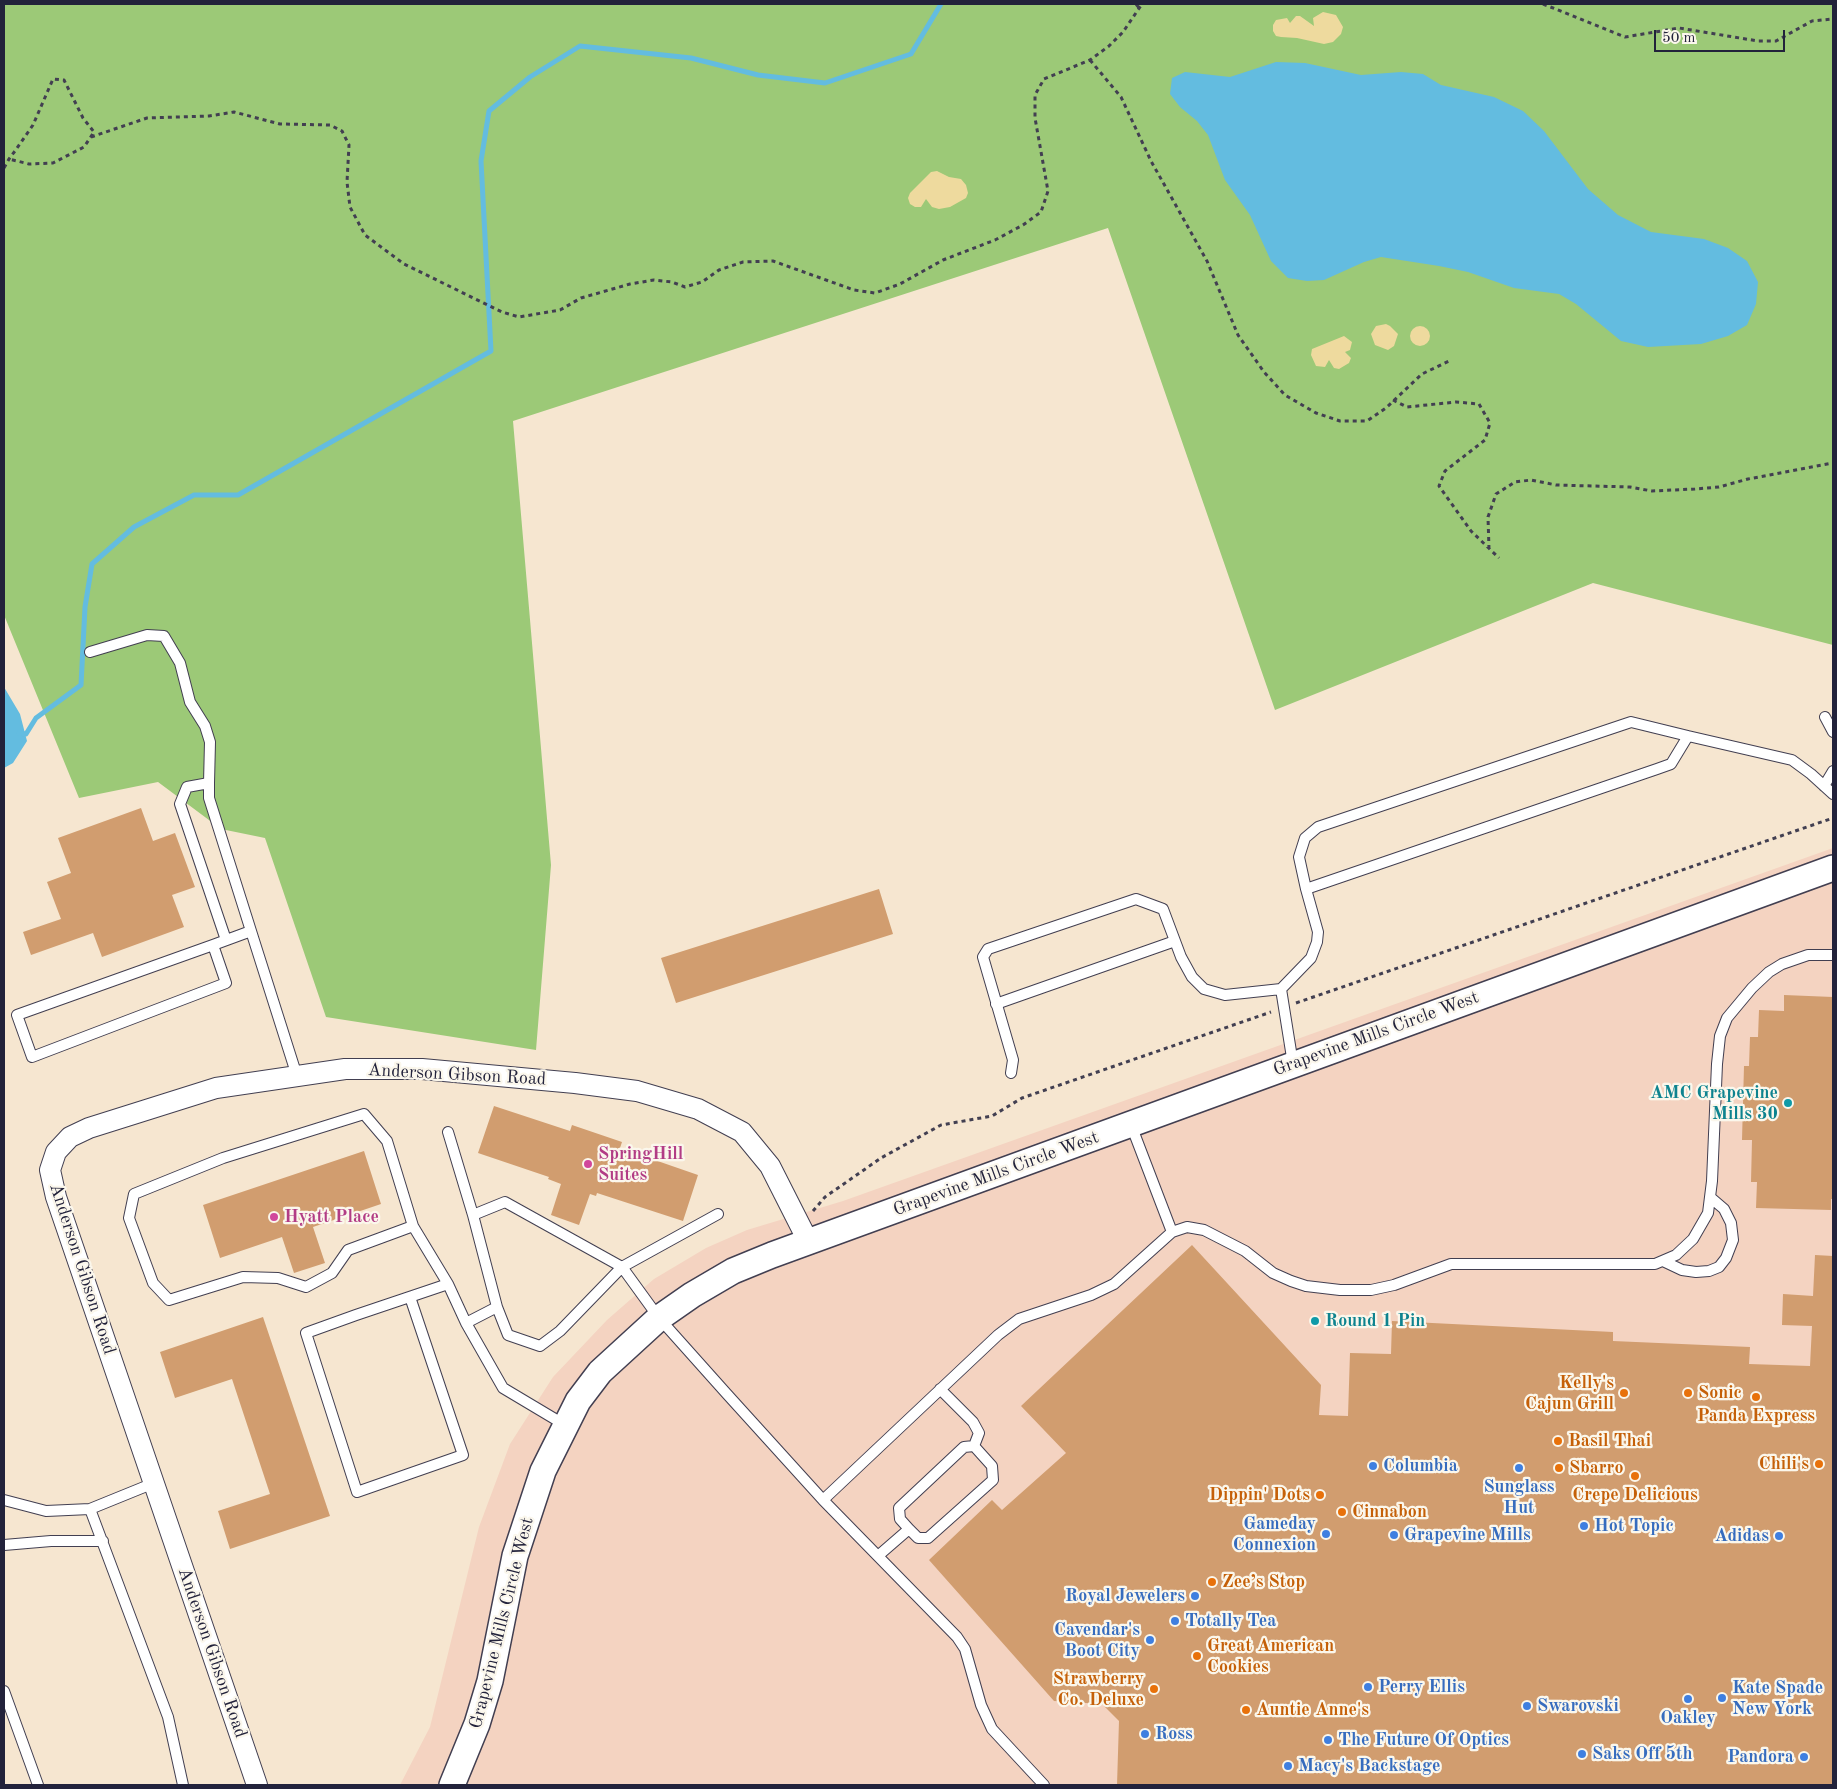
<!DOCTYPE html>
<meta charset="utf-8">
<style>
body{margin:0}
#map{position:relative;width:1837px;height:1789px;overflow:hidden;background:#f6e6d0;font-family:"Old Standard TT",serif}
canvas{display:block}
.frame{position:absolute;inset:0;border:5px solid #22223b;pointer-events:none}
.scale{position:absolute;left:1654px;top:30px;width:131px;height:22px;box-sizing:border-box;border:2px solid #22223b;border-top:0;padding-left:6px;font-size:15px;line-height:18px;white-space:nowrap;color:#22223b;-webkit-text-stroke:4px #fbf7ec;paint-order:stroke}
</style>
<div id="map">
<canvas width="1837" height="1789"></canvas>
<div class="frame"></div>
<div class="scale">50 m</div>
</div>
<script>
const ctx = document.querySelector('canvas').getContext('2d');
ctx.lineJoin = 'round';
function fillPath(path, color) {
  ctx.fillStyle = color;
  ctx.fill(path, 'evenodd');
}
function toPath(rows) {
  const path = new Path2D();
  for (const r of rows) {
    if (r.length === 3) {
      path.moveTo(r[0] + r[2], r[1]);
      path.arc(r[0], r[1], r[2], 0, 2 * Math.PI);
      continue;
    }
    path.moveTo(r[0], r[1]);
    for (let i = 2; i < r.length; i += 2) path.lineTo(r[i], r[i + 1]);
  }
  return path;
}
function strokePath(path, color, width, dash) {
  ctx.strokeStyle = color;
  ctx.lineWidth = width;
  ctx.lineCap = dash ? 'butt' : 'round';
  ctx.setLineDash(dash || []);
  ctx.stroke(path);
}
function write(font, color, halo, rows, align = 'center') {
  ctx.font = font + ' "Old Standard TT",serif';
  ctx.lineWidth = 4.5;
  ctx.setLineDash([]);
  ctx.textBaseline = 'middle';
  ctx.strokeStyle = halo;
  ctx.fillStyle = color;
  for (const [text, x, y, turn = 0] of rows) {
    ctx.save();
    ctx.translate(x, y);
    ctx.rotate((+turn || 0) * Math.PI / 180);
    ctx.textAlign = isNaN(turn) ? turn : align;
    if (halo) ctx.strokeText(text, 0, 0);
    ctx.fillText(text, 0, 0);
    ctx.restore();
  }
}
const built = toPath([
 [1833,848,1833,1785,400,1785,430,1727,479,1527,510,1444,553,1377,607,1320,654,1279,706,1248,747,1230,843,1201]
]);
const green = toPath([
 [4,4,1833,4,1833,645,1593,583,1275,710,1108,228,513,421,551,865,536,1050,326,1017,265,838,221,829,158,782,79,798,4,615]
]);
const sand = toPath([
 [1323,12,1336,15,1343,27,1341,34,1333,42,1324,44,1297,38,1281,37,1276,36,1273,31,1273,25,1276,20,1287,18,1290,23,1296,16,1300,16,1314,26,1313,18],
 [937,171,949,177,961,179,966,185,968,193,966,198,950,207,939,209,932,207,926,199,921,207,915,207,910,204,908,198,910,193,931,172],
 [1386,324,1390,326,1398,334,1394,346,1388,350,1375,345,1371,334,1376,326],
 [1420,336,10],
 [1344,336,1352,342,1350,350,1345,352,1351,358,1349,363,1339,369,1334,368,1329,360,1325,367,1316,366,1311,355,1312,349]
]);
const water = toPath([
 [1276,62,1305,63,1361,75,1401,72,1423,74,1441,85,1494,97,1523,111,1544,131,1588,189,1618,215,1651,232,1704,239,1728,248,1747,261,1758,282,1756,304,1747,325,1728,336,1701,344,1648,347,1621,341,1576,304,1559,294,1514,288,1468,272,1439,266,1381,257,1364,262,1324,280,1307,281,1288,278,1271,261,1250,215,1225,180,1208,135,1197,121,1180,107,1170,94,1172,78,1185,72,1230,77],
 [4,687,20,714,27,741,13,763,4,768]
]);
const stream = toPath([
 [19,733,26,734,36,718,81,685,85,607,92,564,134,527,194,495,238,495,491,351,481,161,489,111,530,77,580,46,691,58,758,75,825,83,911,54,941,4]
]);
const building = toPath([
 [141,808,153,841,175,833,195,887,172,895,184,927,102,957,93,933,31,955,23,932,61,919,47,882,71,873,58,838],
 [879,889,893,934,676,1003,661,958],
 [1784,995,1833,997,1833,1199,1831,1199,1831,1210,1756,1208,1757,1182,1751,1182,1752,1140,1742,1140,1744,1066,1749,1066,1750,1037,1758,1037,1759,1010,1784,1011],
 [494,1106,570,1131,572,1125,622,1142,620,1148,698,1175,683,1221,597,1193,596,1196,590,1194,579,1225,551,1215,561,1184,548,1179,549,1177,478,1153],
 [364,1151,381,1204,313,1227,325,1263,294,1273,282,1237,220,1258,203,1205],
 [1192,1245,1321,1385,1319,1415,1348,1416,1350,1353,1391,1354,1392,1321,1613,1332,1613,1341,1750,1347,1749,1364,1810,1366,1812,1326,1782,1325,1783,1294,1813,1296,1815,1255,1833,1256,1833,1785,1117,1785,1119,1721,1102,1704,1054,1701,929,1560,992,1500,1002,1510,1066,1453,1021,1406],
 [263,1317,330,1516,230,1549,218,1511,270,1494,232,1379,175,1398,160,1352]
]);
const path = toPath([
 [1136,4,1139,8],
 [1543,4,1625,37,1679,28,1758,41,1776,41,1812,21,1833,19],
 [1090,60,1121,97,1151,161,1207,261,1238,335,1264,372,1285,395,1316,413,1340,421,1367,421,1386,408,1422,374,1451,360],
 [91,137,147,118,209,116,234,112,280,124,330,125,342,131,349,145,347,182,350,207,365,235,404,264,502,312,519,317,560,310,581,298,630,284,654,280,672,282,685,287,702,282,719,270,743,262,773,261,854,290,875,293,900,284,943,260,995,240,1023,225,1041,212,1048,191,1035,118,1035,95,1044,79,1090,60,1109,46,1123,32,1142,4],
 [4,168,9,159,15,151,33,125,53,79,64,80,83,118,94,132,84,147,53,163,29,164,9,159],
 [1393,400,1407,407,1456,402,1479,404,1490,423,1485,440,1445,471,1439,486,1471,531,1499,558],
 [1489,549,1488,517,1496,494,1515,482,1531,480,1556,485,1630,487,1652,491,1695,489,1719,487,1748,479,1833,463],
 [1296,1003,1833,818],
 [813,1211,825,1197,881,1158,941,1125,992,1116,1022,1098,1271,1012]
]);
const service = toPath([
 [90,652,147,635,164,636,180,663,190,702,205,726,210,742,209,783],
 [1825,717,1833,732],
 [1824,786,1833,771],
 [1306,889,1299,857,1305,838,1318,827,1631,722,1688,736],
 [226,940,180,804,187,787,209,783,209,798,251,931],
 [213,945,226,983,32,1057,17,1015,213,945,251,931,297,1076],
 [1281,989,1293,1064],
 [996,1004,1175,941],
 [1011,1073,1013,1060,983,957,988,949,1136,899,1163,909,1181,957,1192,977,1204,989,1225,995,1281,989,1311,958,1317,942,1318,932,1306,889,1657,769,1671,764,1688,736,1792,760,1811,774,1833,794],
 [1131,1125,1172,1232],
 [448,1132,473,1215],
 [718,1214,622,1267,659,1318,726,1393,823,1500,957,1637,965,1649,981,1705,992,1729,1044,1785],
 [413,1226,387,1141,364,1114,223,1158,134,1194,129,1218,153,1283,169,1300,243,1277,278,1278,306,1287,332,1273,348,1250,413,1226,448,1284],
 [1663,1261,1682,1270,1696,1272,1709,1271,1719,1267,1726,1258,1733,1240,1731,1223,1724,1209,1710,1197],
 [410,1297,463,1455,357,1492,306,1333,356,1315,448,1284,466,1323],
 [497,1307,473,1215,505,1202,622,1267,560,1331,540,1346,508,1335,497,1307,466,1323,503,1388,565,1425],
 [940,1389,973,1422,979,1433,974,1446],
 [4,1500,46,1511,90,1509,154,1483],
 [823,1500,998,1335,1019,1319,1091,1295,1114,1284,1172,1232,1187,1227,1204,1230,1245,1251,1273,1273,1291,1281,1306,1286,1340,1290,1371,1290,1394,1285,1451,1264,1655,1264,1676,1255,1693,1239,1708,1213,1712,1181,1717,1064,1720,1036,1727,1018,1752,988,1769,972,1782,964,1808,955,1833,955],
 [90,1509,168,1717,183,1785],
 [4,1545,51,1541,103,1541],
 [879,1555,909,1529,900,1519,899,1508,964,1447,974,1446,992,1466,993,1480,928,1538,918,1538,909,1529],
 [4,1691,38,1785]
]);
const minor = toPath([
 [257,1785,56,1197,50,1170,56,1152,70,1137,89,1128,216,1088,345,1069,422,1069,575,1083,637,1091,698,1109,742,1132,770,1166,809,1243]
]);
const tertiary = toPath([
 [452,1785,477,1724,490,1681,515,1556,543,1471,578,1401,600,1372,659,1318,692,1295,733,1271,772,1255,1833,868]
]);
const markers = [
 [1788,1103,5,"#0f9aa8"],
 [588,1164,5,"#d1479c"],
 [274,1217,5,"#d1479c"],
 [1315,1321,5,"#0f9aa8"],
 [1624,1393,5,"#e8710a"],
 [1688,1393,5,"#e8710a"],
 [1756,1397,5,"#e8710a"],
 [1558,1441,5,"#e8710a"],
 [1819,1464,5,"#e8710a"],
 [1373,1466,5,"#3f7fe0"],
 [1519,1468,5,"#3f7fe0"],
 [1559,1468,5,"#e8710a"],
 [1635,1476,5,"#e8710a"],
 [1320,1495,5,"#e8710a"],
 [1342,1512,5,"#e8710a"],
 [1584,1526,5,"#3f7fe0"],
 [1326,1534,5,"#3f7fe0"],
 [1394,1535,5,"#3f7fe0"],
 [1779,1536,5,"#3f7fe0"],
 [1212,1582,5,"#e8710a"],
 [1195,1596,5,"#3f7fe0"],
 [1175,1621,5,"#3f7fe0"],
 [1150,1640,5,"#3f7fe0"],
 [1197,1656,5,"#e8710a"],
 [1368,1687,5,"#3f7fe0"],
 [1154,1689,5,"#e8710a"],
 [1722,1698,5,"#3f7fe0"],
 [1688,1699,5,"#3f7fe0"],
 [1527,1706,5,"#3f7fe0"],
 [1246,1710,5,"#e8710a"],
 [1145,1734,5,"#3f7fe0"],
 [1328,1740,5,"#3f7fe0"],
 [1582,1754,5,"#3f7fe0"],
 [1804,1757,5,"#3f7fe0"],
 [1288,1766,5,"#3f7fe0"]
];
const streetNames = [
 ["Grapevine Mills Circle West",1376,1034,-20],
 ["Anderson Gibson Road",457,1075,3],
 ["Grapevine Mills Circle West",996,1174,-20],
 ["Anderson Gibson Road",82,1269,72],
 ["Grapevine Mills Circle West",502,1623,-76],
 ["Anderson Gibson Road",212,1653,71]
];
const cultureNames = [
 ["AMC Grapevine",1778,1093],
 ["Mills 30",1778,1114],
 ["Round 1 Pin",1325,1321,"left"]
];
const hotelNames = [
 ["SpringHill",598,1154],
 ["Suites",598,1175],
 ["Hyatt Place",284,1217]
];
const foodNames = [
 ["Kelly's",1614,1383,"right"],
 ["Cajun Grill",1614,1404,"right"],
 ["Sonic",1698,1393],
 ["Panda Express",1756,1416,"center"],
 ["Basil Thai",1568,1441],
 ["Chili's",1809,1464,"right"],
 ["Sbarro",1569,1468],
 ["Dippin' Dots",1310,1495,"right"],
 ["Crepe Delicious",1635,1495,"center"],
 ["Cinnabon",1352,1512],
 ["Zee’s Stop",1222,1582],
 ["Great American",1207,1646],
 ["Cookies",1207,1667],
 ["Strawberry",1144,1679,"right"],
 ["Co. Deluxe",1144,1700,"right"],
 ["Auntie Anne's",1256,1710]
];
const shopNames = [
 ["Columbia",1383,1466],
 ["Sunglass",1519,1487,"center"],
 ["Hut",1519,1508,"center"],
 ["Gameday",1316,1524,"right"],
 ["Connexion",1316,1545,"right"],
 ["Hot Topic",1594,1526],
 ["Grapevine Mills",1404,1535],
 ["Adidas",1769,1536,"right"],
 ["Royal Jewelers",1185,1596,"right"],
 ["Totally Tea",1185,1621],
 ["Cavendar's",1140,1630,"right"],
 ["Boot City",1140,1651,"right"],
 ["Perry Ellis",1378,1687],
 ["Kate Spade",1732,1688],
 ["New York",1732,1709],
 ["Swarovski",1537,1706],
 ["Oakley",1688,1718,"center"],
 ["Ross",1155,1734],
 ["The Future Of Optics",1338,1740],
 ["Saks Off 5th",1592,1754],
 ["Pandora",1794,1757,"right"],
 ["Macy's Backstage",1298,1766]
];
fillPath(built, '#f4d3c1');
fillPath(green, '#9cc977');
fillPath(sand, '#eeda9e');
fillPath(water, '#63bce0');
strokePath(stream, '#63bce0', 5);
fillPath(building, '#d19d6f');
strokePath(service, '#423f51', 12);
strokePath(minor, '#423f51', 22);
strokePath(tertiary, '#423f51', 28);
strokePath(path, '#423f51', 3, [4, 4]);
strokePath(service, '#fff', 10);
strokePath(minor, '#fff', 20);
strokePath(tertiary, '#fff', 25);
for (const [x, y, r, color] of markers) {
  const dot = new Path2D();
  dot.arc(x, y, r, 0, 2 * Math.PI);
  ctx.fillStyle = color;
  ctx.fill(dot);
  strokePath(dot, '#fbf7ec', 2);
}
write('18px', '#22223b', '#fbf7ec', streetNames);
write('bold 18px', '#0d838f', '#fbf7ec', cultureNames, 'right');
write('bold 18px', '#b23c85', '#fbf7ec', hotelNames, 'left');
write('bold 18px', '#c56008', '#fbf7ec', foodNames, 'left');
write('bold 18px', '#366cbe', '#fbf7ec', shopNames, 'left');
</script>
